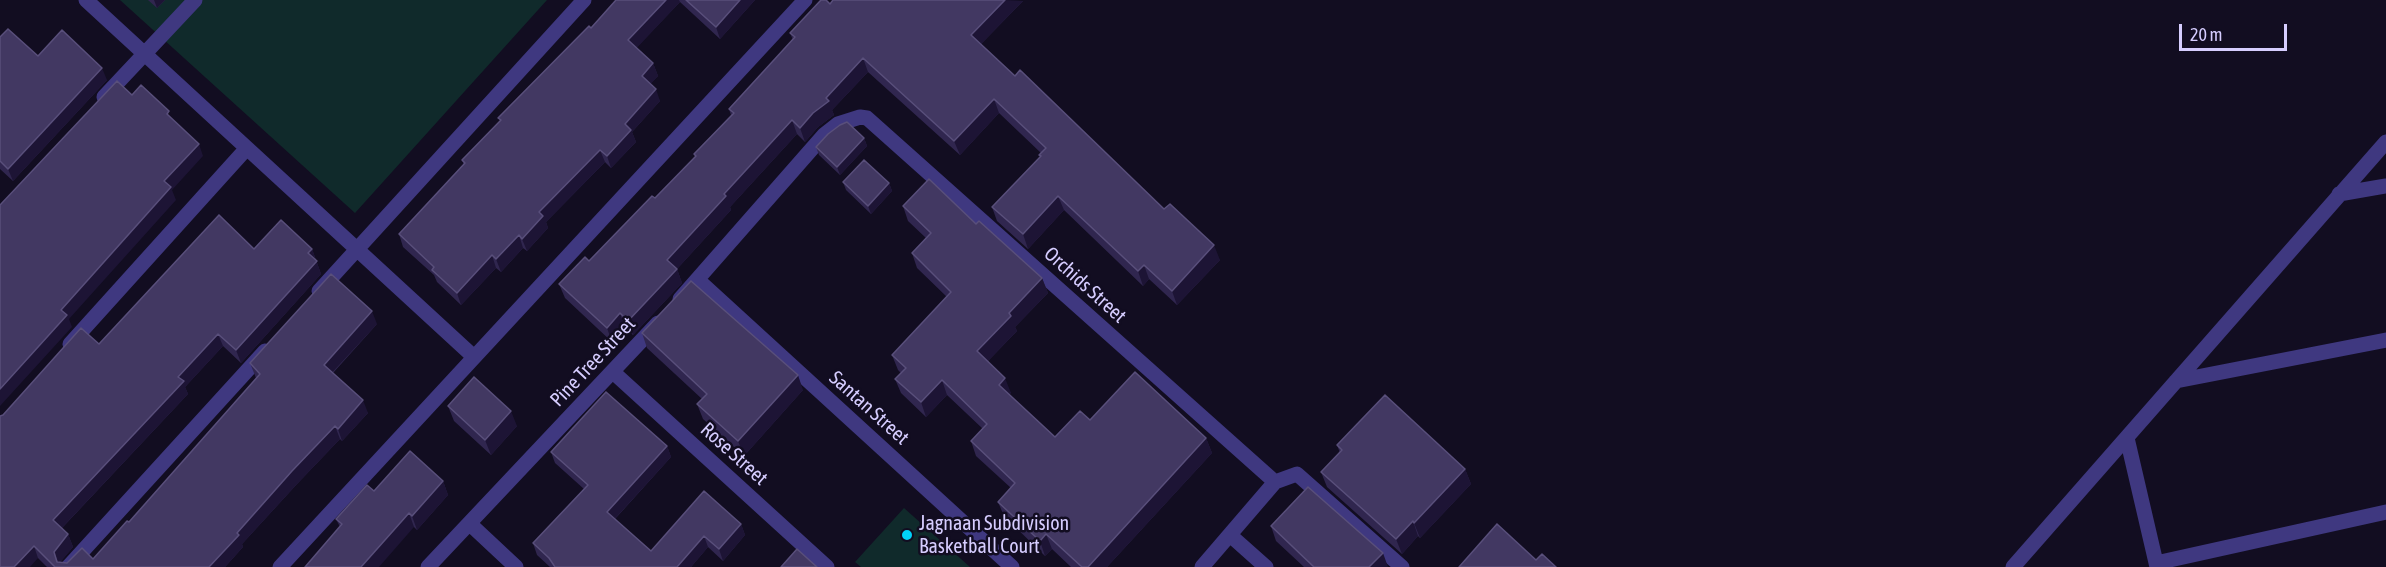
<!DOCTYPE html>
<style>
body{margin:0}
#map{position:relative;width:2386px;height:567px;overflow:hidden;background:#120d21;font-family:"Asap Condensed",sans-serif}
canvas{display:block}
.scale{position:absolute;left:2179px;top:24px;width:108px;height:27px;box-sizing:border-box;border:3px solid #d6cdff;border-top:0;padding-left:8px;font-size:18px;line-height:21px;white-space:nowrap;color:#d6cdff;-webkit-text-stroke:4px #120d21;paint-order:stroke}
</style>
<div id="map">
<canvas width="2386" height="567"></canvas>
<div class="scale">20 m</div>
</div>
<script>
const ctx = document.querySelector('canvas').getContext('2d');
ctx.lineJoin = 'round';
function fillPath(path, color) {
  ctx.fillStyle = color;
  ctx.fill(path, 'evenodd');
}
function toPath(rows) {
  const path = new Path2D();
  for (const r of rows) {
    path.moveTo(r[0], r[1]);
    for (let i = 2; i < r.length; i += 2) path.lineTo(r[i], r[i + 1]);
  }
  return path;
}
function strokePath(path, color, width, dash) {
  ctx.strokeStyle = color;
  ctx.lineWidth = width;
  ctx.lineCap = dash ? 'butt' : 'round';
  ctx.setLineDash(dash || []);
  ctx.stroke(path);
}
function write(font, color, halo, rows, align = 'center') {
  ctx.font = font + ' "Asap Condensed",sans-serif';
  ctx.lineWidth = 5;
  ctx.setLineDash([]);
  ctx.textBaseline = 'middle';
  ctx.strokeStyle = halo;
  ctx.fillStyle = color;
  for (const [text, x, y, turn = 0] of rows) {
    ctx.save();
    ctx.translate(x, y);
    ctx.rotate((+turn || 0) * Math.PI / 180);
    ctx.textAlign = isNaN(turn) ? turn : align;
    if (halo) ctx.strokeText(text, 0, 0);
    ctx.fillText(text, 0, 0);
    ctx.restore();
  }
}
const green = toPath([
 [120,0,547,0,355,213],
 [904,508,970,567,861,567,855,562]
]);
const street = toPath([
 [86,0,474,357],
 [104,97,195,0],
 [2339,194,2386,186],
 [698,280,1012,567],
 [319,291,584,0],
 [680,299,824,135,838,124,860,117,867,118,1275,482],
 [70,344,247,148],
 [613,372,827,567],
 [2176,381,2386,340],
 [2127,438,2157,567],
 [470,524,516,567],
 [1230,535,1266,567],
 [2156,563,2386,512],
 [68,567,265,351],
 [280,567,805,0],
 [428,567,658,323],
 [1202,567,1275,482,1297,474,1402,567],
 [2013,567,2386,142]
]);
const wall = toPath([
 [148,0,165,0,157,8],
 [616,0,755,0,720,39,680,2,636,48,653,63,658,76,650,84,660,101,632,132,636,142,611,168,605,162,546,222,548,228,527,251,523,248,501,272,496,268,461,305,437,282,434,275,403,247,399,234,464,165,462,160,500,121,498,118,591,28],
 [1023,1,981,44,1015,76,1220,260,1177,305,1149,279,1143,286,1064,210,1028,249,997,221,992,207,1040,157,1039,155,1041,153,999,113,960,155,868,72,832,110,834,115,818,127,805,142,797,134,730,207,731,210,677,269,682,283,633,335,625,328,612,342,565,298,559,284,589,261,655,198,695,157,694,154,731,115,729,109,793,40,790,33,830,4],
 [0,37,38,56,107,80,13,181,0,169],
 [864,138,867,146,840,175,819,155,816,147],
 [843,182,889,183,892,191,871,214,846,190],
 [903,206,976,224,1042,278,1048,293,1015,327,1017,331,988,361,1011,393,1009,394,1055,437,1090,420,1206,438,1212,453,1107,567,1071,567,1052,549,1045,556,1004,516,998,502,1011,488,976,456,971,441,983,429,947,395,926,417,901,393,895,379,901,373,898,370,892,355,947,297,917,268,912,253,926,238,908,221],
 [254,249,312,249,321,274,241,363,223,346,185,387,188,394,62,528,68,534,73,547,60,562,67,563,93,559,129,522,256,378,250,363,377,324,333,373,368,413,342,441,340,439,297,484,242,544,243,547,225,567,47,567,38,558,0,567,99,344],
 [642,333,803,390,744,456,703,419,697,404,702,399,647,348],
 [448,406,517,426,491,455,454,421],
 [1337,445,1465,469,1471,484,1420,538,1418,536,1402,554,1327,487,1321,472,1340,453],
 [667,446,671,457,615,519,651,551,741,524,745,535,723,561,708,547,691,567,550,567,537,555,533,543,584,489,555,463,551,452],
 [443,481,448,495,417,530,414,527,340,527,336,519,374,491],
 [1271,526,1388,567,1304,567,1276,541]
]);
const shadedWall = toPath([
 [154,0,165,0,157,8],
 [666,0,679,0,680,2,632,53,628,40],
 [740,0,755,0,720,39,716,27],
 [1005,0,1023,1,976,49,971,35],
 [863,58,868,72,832,110,834,115,818,127,805,142,800,128,826,98],
 [653,63,658,76,646,89,642,76],
 [102,68,107,80,13,181,8,169],
 [656,89,660,101,632,132,636,142,611,168,607,156,625,124],
 [994,99,999,113,960,155,954,141],
 [792,120,797,134,730,207,731,210,677,269,682,283,633,335,628,321,667,260,724,194],
 [864,138,867,146,840,175,837,167],
 [199,144,203,156,172,190,176,200,69,319,72,327,0,406,0,389,61,310,164,181],
 [600,150,605,162,546,222,548,228,527,251,522,239,539,212],
 [889,183,892,191,871,214,868,206],
 [1058,196,1064,210,1028,249,1023,234],
 [519,235,523,248,501,272,496,259],
 [1214,245,1220,260,1177,305,1172,291],
 [312,249,321,274,241,363,236,350],
 [492,255,496,268,461,305,457,293],
 [1144,265,1149,279,1143,286,1138,271],
 [1042,278,1048,293,1015,327,1017,331,983,366,977,351,1009,313],
 [372,311,377,324,328,377,324,365],
 [620,313,625,328,612,342,607,328],
 [218,334,223,346,185,387,188,394,58,532,53,520,178,377],
 [798,375,803,390,744,456,738,441],
 [1005,378,1011,393,1004,399,999,385],
 [942,380,947,395,926,417,921,402],
 [363,400,368,413,342,441,338,429],
 [511,411,517,426,491,455,485,440],
 [335,426,340,439,297,484,242,544,243,547,225,567,209,567,237,533,292,471],
 [1206,438,1212,453,1107,567,1088,567],
 [667,446,671,457,611,523,607,512],
 [1465,469,1471,484,1420,538,1414,523],
 [443,481,448,495,417,530,412,516],
 [409,513,414,527,379,567,361,567],
 [1413,521,1418,536,1402,554,1396,539],
 [741,524,745,535,723,561,719,549],
 [68,534,73,547,59,564,54,552],
 [1046,534,1052,549,1045,556,1040,541],
 [704,536,708,547,691,567,677,567],
 [34,546,38,558,30,567,14,567],
 [1383,553,1388,567,1369,567]
]);
const building = toPath([
 [616,0,666,0,628,40,653,63,642,76,656,89,625,124,631,130,607,156,600,150,539,212,543,216,522,239,519,235,496,259,492,255,457,293,432,270,434,267,399,234,465,163,462,160,501,120,498,118,589,26,591,28,616,0],
 [686,0,740,0,716,27,686,0],
 [821,0,826,0,830,4,833,0,1005,0,971,35,1015,76,1020,70,1164,209,1170,204,1214,245,1172,291,1144,265,1138,271,1058,196,1023,234,992,207,1041,156,1039,155,1046,148,994,99,954,141,863,58,826,98,829,101,813,113,800,128,792,120,724,194,726,196,667,260,677,269,628,321,620,313,607,328,559,284,585,257,589,261,652,196,655,198,696,156,694,154,734,113,729,109,795,37,790,33,821,0],
 [8,29,38,56,62,30,102,68,8,169,0,161,0,37,8,29],
 [117,81,132,95,141,85,169,111,167,114,199,144,164,181,171,187,61,310,67,315,0,389,0,205,117,81],
 [847,122,864,138,837,167,816,147,828,134,840,125,847,122],
 [864,160,889,183,868,206,843,182,864,160],
 [929,179,976,224,979,221,1042,278,1009,313,1011,316,977,351,1005,378,999,385,1055,437,1080,411,1090,420,1135,372,1206,438,1088,567,1082,567,1046,534,1040,541,998,502,1015,483,971,441,987,424,942,380,921,402,895,379,906,368,892,355,951,292,912,253,931,233,903,206,929,179],
 [219,215,254,249,281,220,312,249,308,253,317,261,236,350,218,334,178,377,184,381,53,520,68,534,54,552,57,562,67,563,82,548,93,559,127,521,129,522,260,374,250,363,331,274,372,311,324,365,363,400,338,429,335,426,292,471,237,533,239,535,209,567,55,567,34,546,14,567,0,567,0,416,3,415,81,328,99,344,219,215],
 [691,281,798,375,738,441,697,404,707,394,642,333,691,281],
 [474,377,511,411,485,440,448,406,474,377],
 [606,392,667,446,607,512,651,551,704,491,741,524,719,549,704,536,677,567,555,567,549,558,533,543,588,485,551,452,606,392],
 [1385,395,1465,469,1414,523,1413,521,1396,539,1321,472,1342,450,1337,445,1385,395],
 [410,451,443,481,412,516,409,513,361,567,305,567,342,524,336,519,367,485,374,491,410,451],
 [1308,487,1383,553,1369,567,1314,567,1271,526,1308,487],
 [1497,524,1536,560,1542,554,1556,567,1459,567,1497,524],
 [797,549,817,567,781,567,797,549]
]);
const markers = [
 [907,535,6,"#01d0f7"]
];
const streetNames = [
 ["Orchids Street",1085,285,42],
 ["Pine Tree Street",593,362,-47],
 ["Santan Street",869,408,42],
 ["Rose Street",734,454,42]
];
const poiNames = [
 ["Jagnaan Subdivision",919,524],
 ["Basketball Court",919,547]
];
fillPath(green, '#102a2b');
strokePath(street, '#3f3880', 15);
fillPath(wall, '#30264f');
fillPath(shadedWall, '#1d1435');
fillPath(building, '#423862');
strokePath(building, '#594f7b', 1.5);
for (const [x, y, r, color] of markers) {
  const dot = new Path2D();
  dot.arc(x, y, r, 0, 2 * Math.PI);
  ctx.fillStyle = color;
  ctx.fill(dot);
  strokePath(dot, '#120d21', 2);
}
write('20px', '#d6cdff', '#120d21', streetNames);
write('20px', '#d6cdff', '#120d21', poiNames, 'left');
</script>
